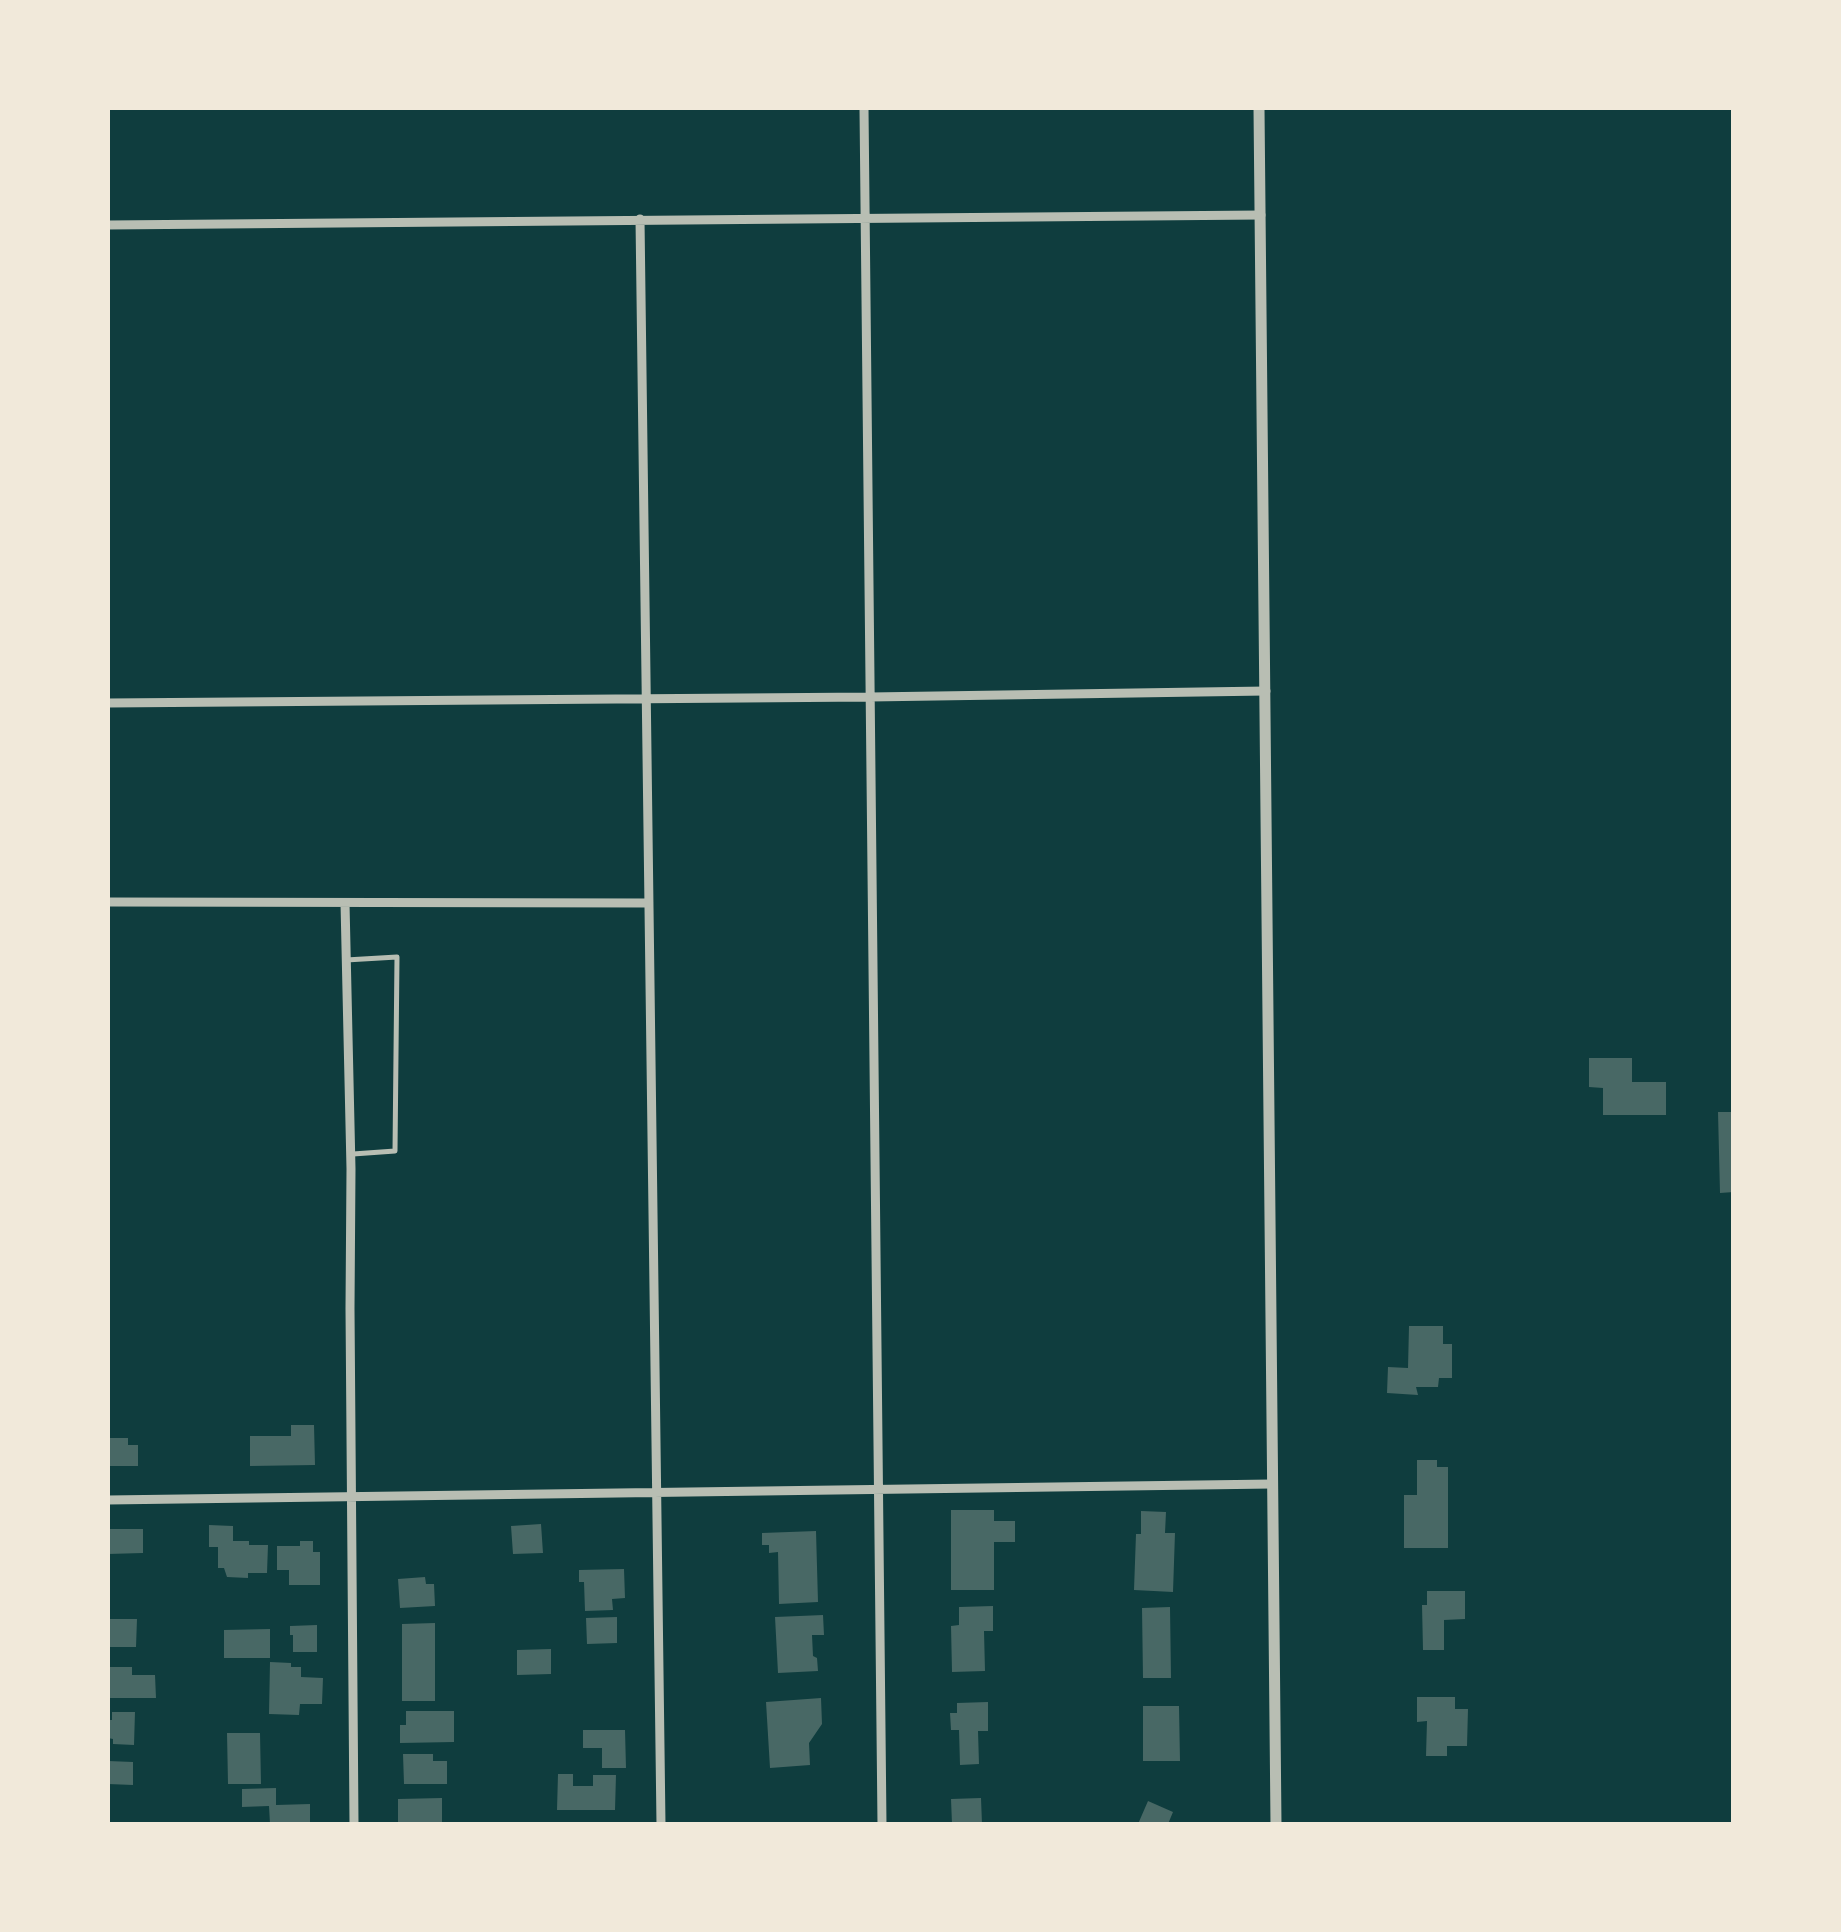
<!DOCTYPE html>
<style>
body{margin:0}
#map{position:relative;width:1841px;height:1932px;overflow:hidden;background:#0f3d3e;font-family:Barlow,sans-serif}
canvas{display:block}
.frame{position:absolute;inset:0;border:110px solid #f1e9da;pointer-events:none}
</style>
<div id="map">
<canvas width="1841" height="1932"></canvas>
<div class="frame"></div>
</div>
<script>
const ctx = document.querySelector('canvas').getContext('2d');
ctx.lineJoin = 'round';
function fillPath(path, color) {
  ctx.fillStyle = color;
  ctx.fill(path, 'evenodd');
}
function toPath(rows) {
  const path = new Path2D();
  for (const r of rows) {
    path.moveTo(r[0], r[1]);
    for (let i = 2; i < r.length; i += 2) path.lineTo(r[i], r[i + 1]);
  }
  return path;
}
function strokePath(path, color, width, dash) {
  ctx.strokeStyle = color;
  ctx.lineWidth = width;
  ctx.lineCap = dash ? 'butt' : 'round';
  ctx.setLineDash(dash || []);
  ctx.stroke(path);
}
const building = toPath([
 [1589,1058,1632,1058,1632,1082,1666,1082,1666,1115,1603,1115,1603,1088,1589,1087],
 [1718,1112,1734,1112,1734,1192,1720,1193],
 [1409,1326,1443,1326,1443,1344,1452,1344,1452,1378,1439,1378,1438,1387,1416,1387,1418,1395,1387,1393,1388,1367,1408,1368],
 [291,1425,314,1425,315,1465,250,1466,250,1436,291,1436],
 [108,1438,128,1438,128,1445,138,1445,138,1466,108,1466],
 [1417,1460,1437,1460,1437,1467,1448,1467,1448,1548,1404,1548,1404,1495,1417,1495],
 [951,1510,994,1510,994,1521,1015,1521,1015,1542,994,1542,994,1590,951,1590],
 [1141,1511,1166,1512,1165,1533,1175,1533,1173,1592,1134,1590,1136,1534,1141,1534],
 [541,1524,543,1553,513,1554,511,1526],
 [209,1525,233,1526,233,1541,249,1541,249,1545,268,1545,267,1573,248,1573,248,1578,227,1577,224,1568,218,1568,218,1547,209,1547],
 [108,1529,143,1529,143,1553,108,1554],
 [816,1531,818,1602,779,1604,778,1552,769,1553,769,1545,762,1545,762,1533],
 [300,1541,313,1541,313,1552,320,1552,320,1585,289,1585,289,1570,277,1570,277,1546,300,1546],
 [624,1569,625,1598,612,1599,613,1610,585,1611,584,1582,579,1582,579,1570],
 [425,1577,426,1584,434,1584,435,1606,400,1608,398,1579],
 [1427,1591,1465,1591,1465,1619,1444,1620,1444,1650,1423,1650,1422,1605,1427,1605],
 [993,1606,993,1631,984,1631,985,1671,952,1672,951,1626,959,1625,959,1607],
 [1170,1607,1171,1678,1143,1678,1142,1608],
 [823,1615,824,1635,812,1635,813,1656,817,1658,818,1671,778,1673,775,1617],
 [617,1617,617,1643,587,1644,586,1618],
 [108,1619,137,1619,136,1647,108,1647],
 [435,1623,435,1701,402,1701,402,1624],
 [317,1625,317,1652,293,1652,293,1635,290,1635,290,1626],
 [270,1629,270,1658,224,1658,224,1630],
 [551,1649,551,1674,517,1675,517,1650],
 [270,1662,291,1663,291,1667,301,1667,301,1677,323,1678,322,1704,300,1704,299,1715,269,1714],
 [109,1667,132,1667,132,1675,155,1675,156,1698,109,1698],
 [1417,1697,1455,1697,1455,1709,1468,1709,1467,1746,1447,1746,1447,1756,1426,1756,1427,1721,1417,1722],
 [821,1698,822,1724,809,1743,810,1765,770,1768,766,1702],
 [988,1702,988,1731,978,1731,979,1764,960,1765,959,1730,951,1730,950,1713,957,1713,957,1703],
 [1143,1706,1179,1706,1180,1761,1143,1761],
 [406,1711,454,1711,454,1742,400,1743,400,1725,406,1725],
 [112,1712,135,1712,134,1745,113,1744,113,1739,108,1738,108,1720,112,1720],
 [583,1730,625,1730,626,1768,602,1768,602,1748,583,1748],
 [227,1733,260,1733,261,1784,228,1784],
 [403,1754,433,1754,433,1761,447,1761,447,1784,404,1784],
 [108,1761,133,1762,133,1785,108,1784],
 [558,1774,573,1774,573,1786,593,1786,593,1775,616,1775,615,1810,557,1810],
 [276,1788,276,1805,310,1804,310,1824,270,1824,269,1806,242,1807,242,1789],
 [442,1798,442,1824,398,1824,398,1799],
 [981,1798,982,1824,952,1824,951,1799],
 [1148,1801,1173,1812,1168,1824,1138,1824]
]);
const service = toPath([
 [346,960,397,957,395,1151,353,1154]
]);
const minor = toPath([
 [864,108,882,1824],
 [640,219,661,1824],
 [108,225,1261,215],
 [108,703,870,697,1266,691],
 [108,902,649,903],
 [345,903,351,1169,350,1308,354,1824],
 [108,1500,1272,1484]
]);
const tertiary = toPath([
 [1259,108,1276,1824]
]);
fillPath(building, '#486865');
strokePath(service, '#b8beb3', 5);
strokePath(minor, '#b8beb3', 9);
strokePath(tertiary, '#b8beb3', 11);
</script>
